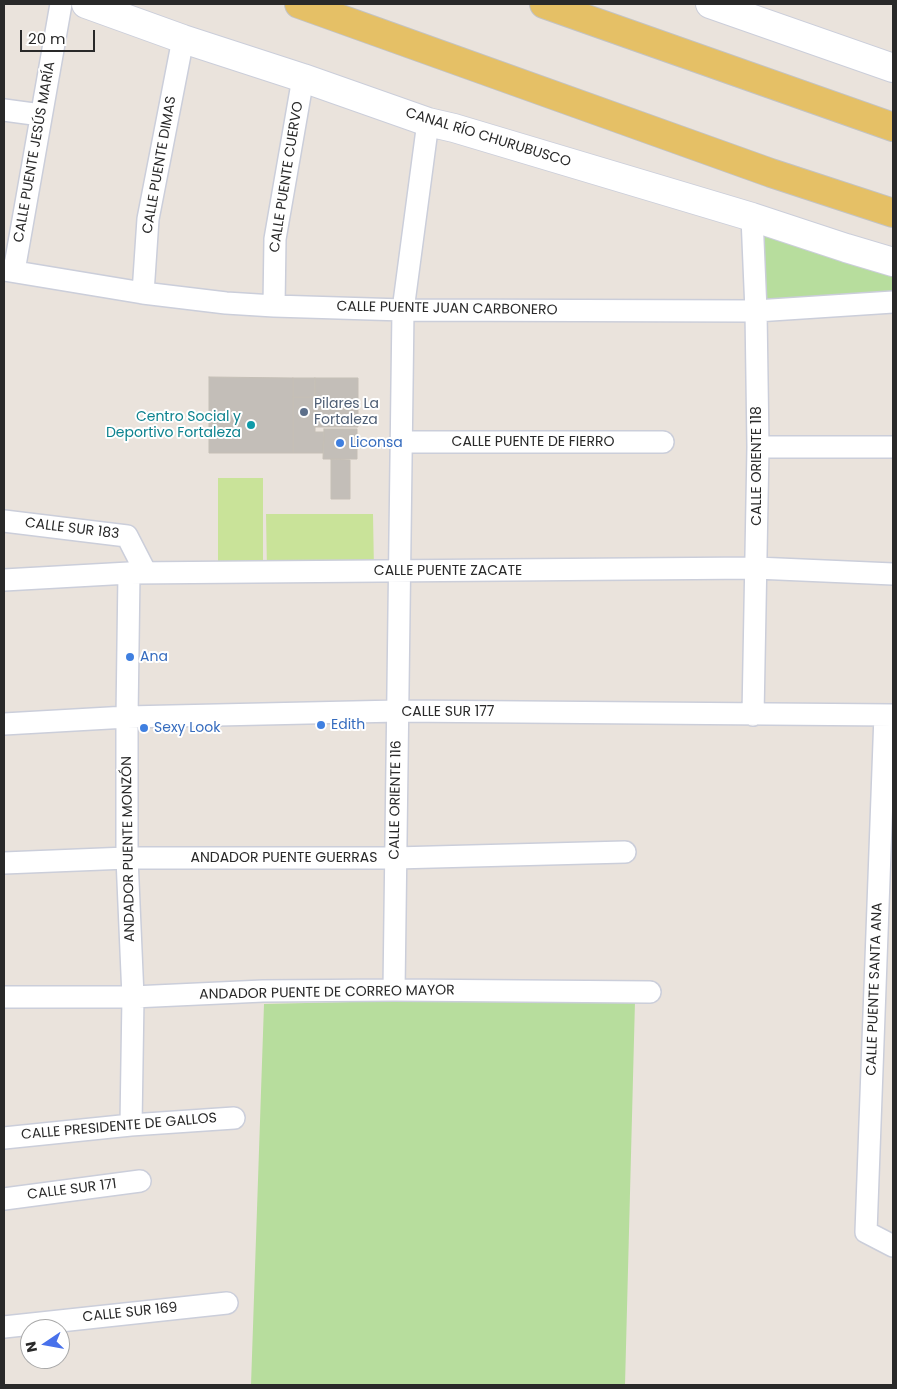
<!DOCTYPE html>
<meta charset="utf-8">
<style>
body{margin:0}
#map{position:relative;width:897px;height:1389px;overflow:hidden;background:#eae3dc;font-family:Poppins,sans-serif}
canvas{display:block}
.frame{position:absolute;inset:0;border:5px solid #292929;pointer-events:none}
.north{position:absolute;left:20px;top:1319px;width:50px;height:50px;box-sizing:border-box;background:#fff;border:1px solid #a9a9a9;border-radius:50%;rotate:258deg;font-size:14px;font-weight:700;line-height:20px;text-align:center;color:#292929}
.north::after{content:'';display:block;margin:auto;width:18px;height:22px;background:#4871eb;clip-path:polygon(50% 0,100% 100%,50% 72%,0 100%)}
.scale{position:absolute;left:20px;top:30px;width:75px;height:22px;box-sizing:border-box;border:2px solid #292929;border-top:0;padding-left:6px;font-size:15px;line-height:18px;white-space:nowrap;color:#292929;-webkit-text-stroke:4px #fff;paint-order:stroke}
</style>
<div id="map">
<canvas width="897" height="1389"></canvas>
<div class="frame"></div>
<div class="north">N</div>
<div class="scale">20 m</div>
</div>
<script>
const ctx = document.querySelector('canvas').getContext('2d');
ctx.lineJoin = 'round';
function fillPath(path, color) {
  ctx.fillStyle = color;
  ctx.fill(path, 'evenodd');
}
function toPath(rows) {
  const path = new Path2D();
  for (const r of rows) {
    path.moveTo(r[0], r[1]);
    for (let i = 2; i < r.length; i += 2) path.lineTo(r[i], r[i + 1]);
  }
  return path;
}
function strokePath(path, color, width, dash) {
  ctx.strokeStyle = color;
  ctx.lineWidth = width;
  ctx.lineCap = dash ? 'butt' : 'round';
  ctx.setLineDash(dash || []);
  ctx.stroke(path);
}
function write(font, color, halo, rows, align = 'center') {
  ctx.font = font + ' Poppins,sans-serif';
  ctx.lineWidth = 4;
  ctx.setLineDash([]);
  ctx.textBaseline = 'middle';
  ctx.strokeStyle = halo;
  ctx.fillStyle = color;
  for (const [text, x, y, turn = 0] of rows) {
    ctx.save();
    ctx.translate(x, y);
    ctx.rotate((+turn || 0) * Math.PI / 180);
    ctx.textAlign = isNaN(turn) ? turn : align;
    if (halo) ctx.strokeText(text, 0, 0);
    ctx.fillText(text, 0, 0);
    ctx.restore();
  }
}
const green = toPath([
 [764,233,893,272,893,296,762,303],
 [393,1001,635,1001,625,1385,251,1385,264,1004]
]);
const pitch = toPath([
 [218,478,263,478,263,569,218,569],
 [266,514,373,514,374,571,267,571]
]);
const building = toPath([
 [209,377,293,378,293,453,209,453,209,377],
 [293,378,315,378,315,397,293,397,293,378],
 [315,378,358,378,358,427,314,427,315,378],
 [293,397,315,397,315,432,324,432,323,453,293,453,293,397],
 [324,429,357,429,357,459,323,459,324,429],
 [331,459,350,460,350,499,331,499,331,459]
]);
const street = toPath([
 [4,110,41,115],
 [752,217,756,311,758,447,753,715],
 [4,270,143,293,226,303,274,306,403,310,756,311,893,302],
 [14,271,61,4],
 [143,293,148,219,183,39],
 [274,306,275,239,303,78],
 [402,442,663,442],
 [758,447,893,447],
 [4,521,127,536,146,573],
 [129,573,127,717,127,858,133,997,131,1125],
 [4,580,129,573,756,568,893,574],
 [885,715,866,1232,893,1246],
 [4,724,127,717,398,711,893,715],
 [4,863,127,858,395,858,625,852],
 [394,990,403,310,428,122],
 [4,997,133,997,263,991,394,990,650,992],
 [4,1138,131,1125,234,1118],
 [4,1199,140,1181],
 [4,1327,227,1303]
]);
const secondary = toPath([
 [86,4,183,39,303,78,428,122,454,128,752,217,846,248,893,262],
 [710,4,893,68]
]);
const primary = toPath([
 [299,4,771,173,893,213],
 [544,4,893,127]
]);
const markers = [
 [304,412,5,"#5c6f8a"],
 [251,425,5,"#0f9aa8"],
 [340,443,5,"#3f7fe0"],
 [130,657,5,"#3f7fe0"],
 [321,725,5,"#3f7fe0"],
 [144,728,5,"#3f7fe0"]
];
const streetNames = [
 ["CANAL RÍO CHURUBUSCO",488,138,17],
 ["CALLE PUENTE JESÚS MARÍA",35,152,-80],
 ["CALLE PUENTE DIMAS",160,165,-80],
 ["CALLE PUENTE CUERVO",287,177,-81],
 ["CALLE PUENTE JUAN CARBONERO",447,309,1],
 ["CALLE PUENTE DE FIERRO",533,442],
 ["CALLE ORIENTE 118",757,466,-90],
 ["CALLE SUR 183",72,529,7],
 ["CALLE PUENTE ZACATE",448,571],
 ["CALLE SUR 177",448,712],
 ["CALLE ORIENTE 116",396,800,-89],
 ["ANDADOR PUENTE MONZÓN",129,849,-91],
 ["ANDADOR PUENTE GUERRAS",284,858],
 ["CALLE PUENTE SANTA ANA",875,989,-88],
 ["ANDADOR PUENTE DE CORREO MAYOR",327,993,-1],
 ["CALLE PRESIDENTE DE GALLOS",119,1127,-5],
 ["CALLE SUR 171",72,1190,-7],
 ["CALLE SUR 169",130,1313,-6]
];
const serviceNames = [
 ["Pilares La",314,404],
 ["Fortaleza",314,420]
];
const cultureNames = [
 ["Centro Social y",241,417],
 ["Deportivo Fortaleza",241,433]
];
const shopNames = [
 ["Liconsa",350,443],
 ["Ana",140,657],
 ["Edith",331,725],
 ["Sexy Look",154,728]
];
fillPath(green, '#b7dd9d');
fillPath(pitch, '#c9e399');
fillPath(building, '#c3beb8');
strokePath(building, '#c5bfb6', 1);
strokePath(street, '#cbceda', 24);
strokePath(secondary, '#cbceda', 30);
strokePath(primary, '#c3c3c3', 30);
strokePath(street, '#fff', 21);
strokePath(secondary, '#fff', 28);
strokePath(primary, '#e5c066', 28);
for (const [x, y, r, color] of markers) {
  const dot = new Path2D();
  dot.arc(x, y, r, 0, 2 * Math.PI);
  ctx.fillStyle = color;
  ctx.fill(dot);
  strokePath(dot, '#fff', 2);
}
write('14px', '#292929', '#fff', streetNames);
write('14px', '#4e5e75', '#fff', serviceNames, 'left');
write('14px', '#0d838f', '#fff', cultureNames, 'right');
write('14px', '#366cbe', '#fff', shopNames, 'left');
</script>
